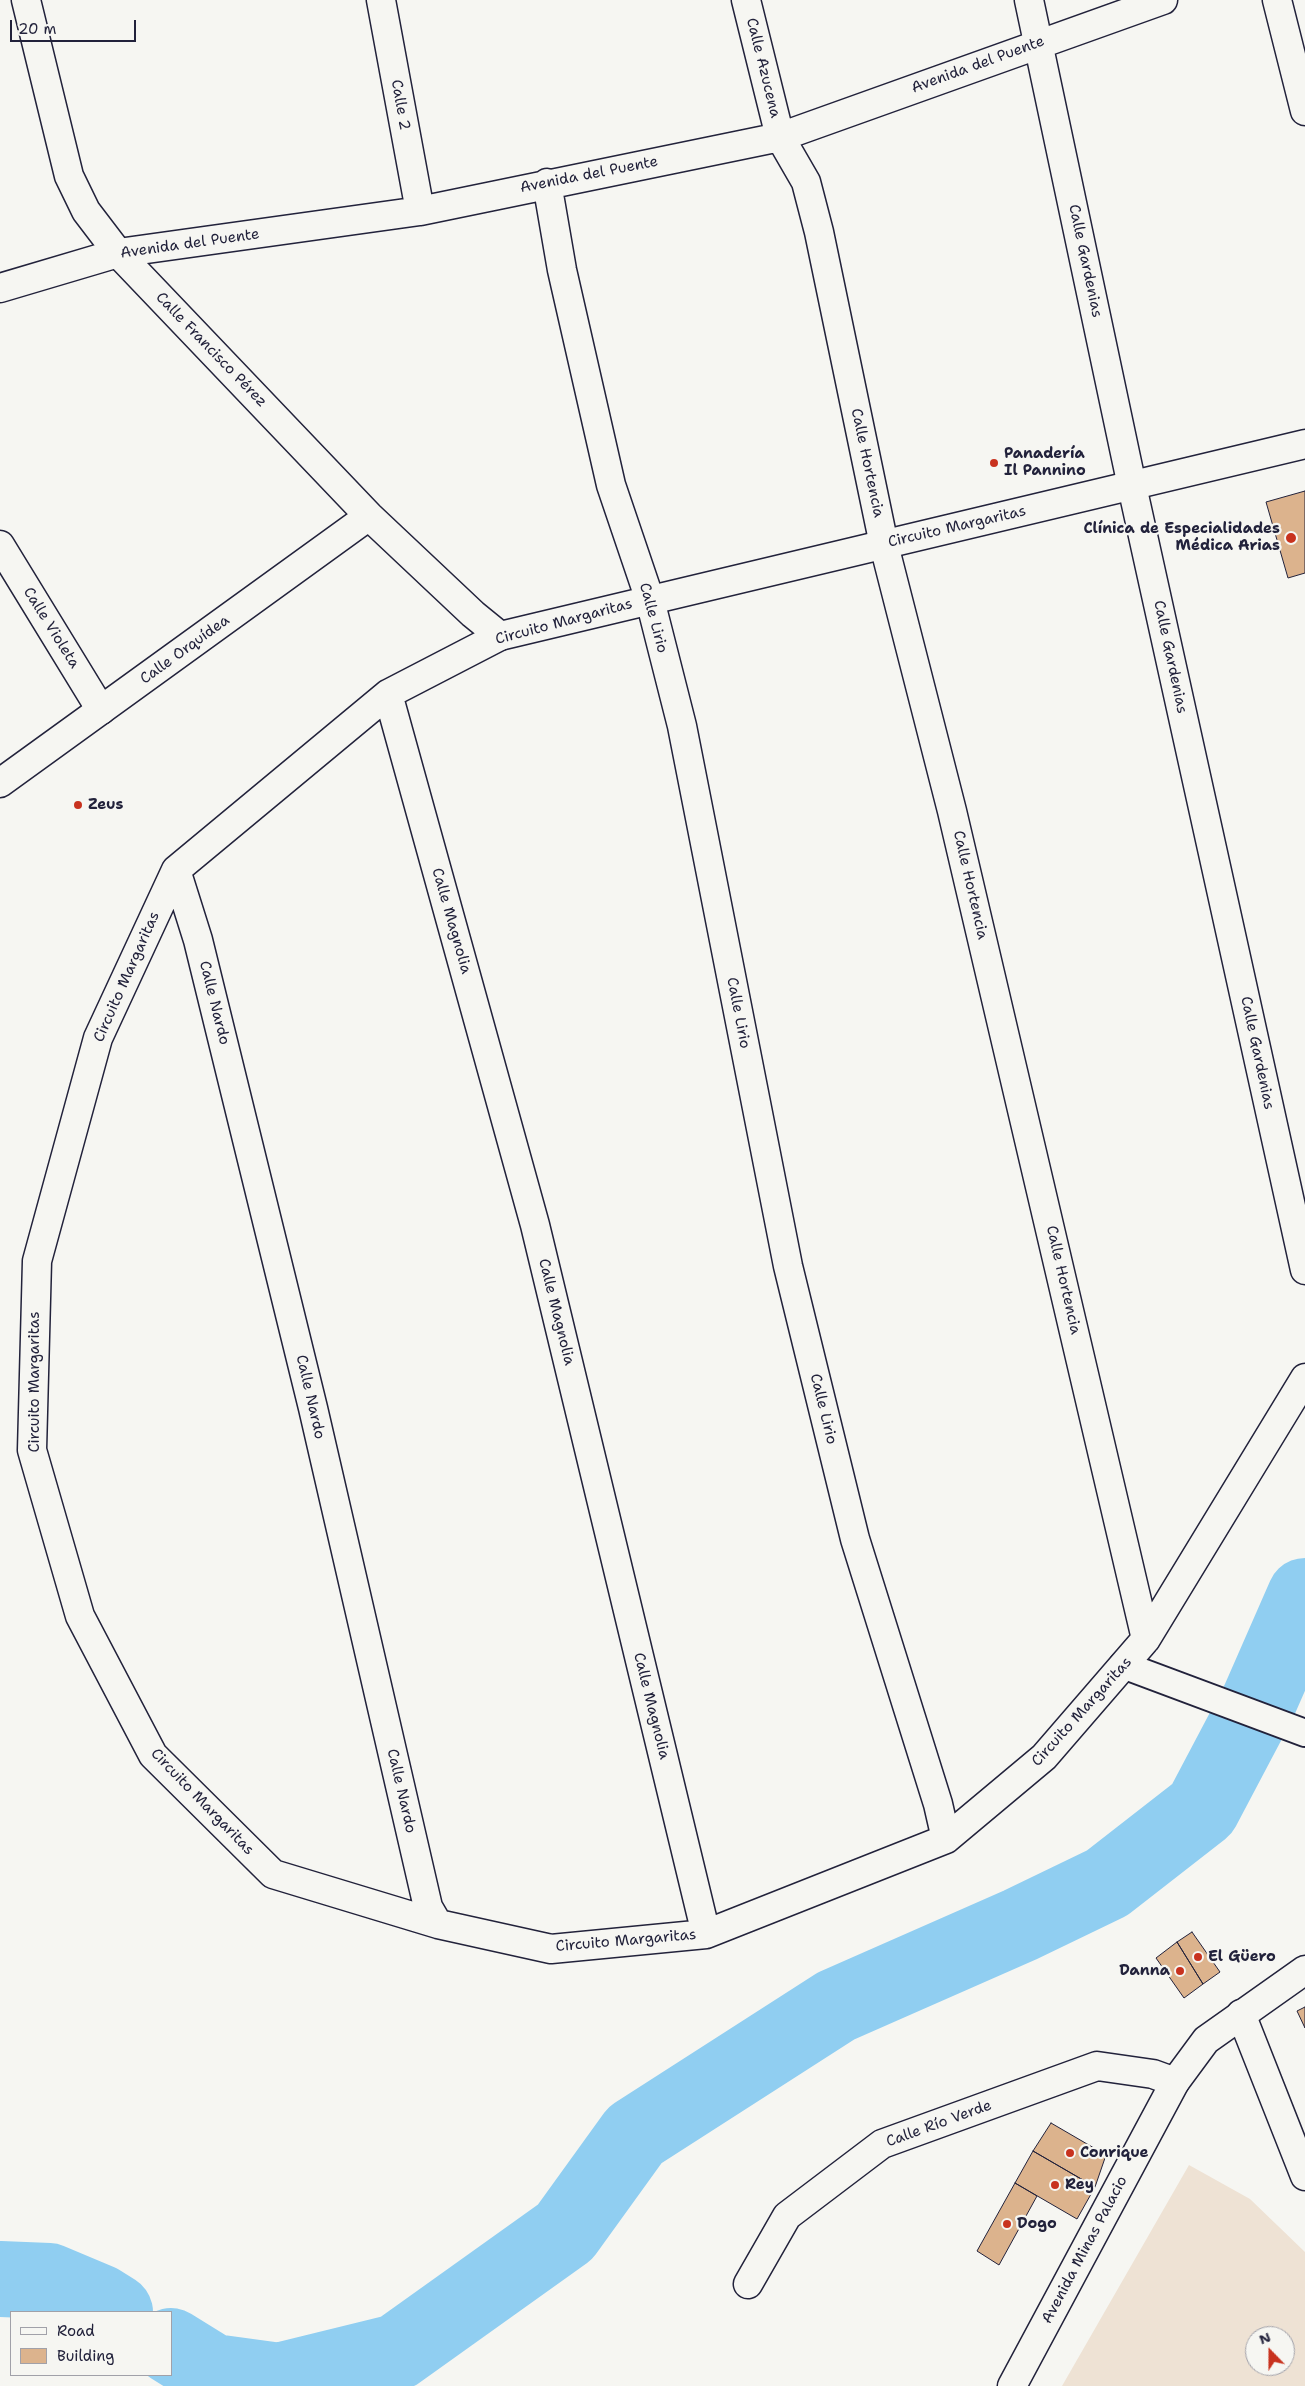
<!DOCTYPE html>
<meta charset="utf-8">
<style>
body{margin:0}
#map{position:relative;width:1305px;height:2386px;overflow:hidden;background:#f6f6f2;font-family:"Shantell Sans",sans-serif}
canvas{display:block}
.legend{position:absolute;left:10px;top:2311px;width:162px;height:65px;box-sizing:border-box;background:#f6f6f2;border:1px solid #a1a1a9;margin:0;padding:6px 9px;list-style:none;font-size:15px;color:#22223b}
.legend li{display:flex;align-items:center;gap:10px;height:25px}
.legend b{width:25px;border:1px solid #a1a1a9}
.north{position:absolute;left:1245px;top:2326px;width:50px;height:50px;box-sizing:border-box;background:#f6f6f2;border:1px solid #a1a1a9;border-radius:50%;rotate:338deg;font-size:14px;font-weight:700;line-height:20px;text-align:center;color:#22223b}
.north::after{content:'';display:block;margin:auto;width:18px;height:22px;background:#c8321e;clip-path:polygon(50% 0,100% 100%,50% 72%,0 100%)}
.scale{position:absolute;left:10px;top:20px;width:126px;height:22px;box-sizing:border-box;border:2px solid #22223b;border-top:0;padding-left:6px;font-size:15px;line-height:18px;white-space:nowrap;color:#22223b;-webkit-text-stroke:4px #f6f6f2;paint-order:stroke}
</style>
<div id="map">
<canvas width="1305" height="2386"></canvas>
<ul class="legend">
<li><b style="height:6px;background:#f6f6f2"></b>Road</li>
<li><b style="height:14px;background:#dcb38d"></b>Building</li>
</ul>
<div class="north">N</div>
<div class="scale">20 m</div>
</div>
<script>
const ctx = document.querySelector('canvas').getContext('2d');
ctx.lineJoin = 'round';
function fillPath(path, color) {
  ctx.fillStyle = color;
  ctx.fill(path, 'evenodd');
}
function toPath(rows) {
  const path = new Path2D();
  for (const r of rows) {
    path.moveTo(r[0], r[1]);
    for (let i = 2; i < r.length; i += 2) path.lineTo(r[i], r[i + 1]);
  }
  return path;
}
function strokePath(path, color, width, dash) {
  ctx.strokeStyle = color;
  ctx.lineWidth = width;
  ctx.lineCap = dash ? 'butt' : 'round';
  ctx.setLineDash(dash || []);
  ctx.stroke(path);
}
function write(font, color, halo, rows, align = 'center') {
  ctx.font = font + ' "Shantell Sans",sans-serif';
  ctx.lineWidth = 4.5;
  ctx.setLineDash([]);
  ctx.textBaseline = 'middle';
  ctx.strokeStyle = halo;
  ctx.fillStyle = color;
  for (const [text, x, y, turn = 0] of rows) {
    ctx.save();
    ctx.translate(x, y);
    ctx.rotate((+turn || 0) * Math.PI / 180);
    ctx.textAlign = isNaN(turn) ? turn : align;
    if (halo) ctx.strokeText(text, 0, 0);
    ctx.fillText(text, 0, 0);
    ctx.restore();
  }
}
const built = toPath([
 [1189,2165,1250,2199,1305,2252,1305,2386,1062,2386],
 [1255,2336,1285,2336,1285,2366,1255,2366]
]);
const river = toPath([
 [0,2279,49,2281,99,2302,115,2312],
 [171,2346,213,2372,279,2381,397,2352,565,2232,635,2135,836,2006,1020,1925,1107,1883,1202,1809,1259,1701,1305,1596]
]);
const building = toPath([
 [1305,491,1305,573,1288,578,1266,502,1305,491],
 [1192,1932,1220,1972,1203,1984,1177,1942,1192,1932],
 [1177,1942,1203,1984,1184,1998,1156,1958,1177,1942],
 [1305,2007,1305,2028,1297,2011,1305,2007],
 [1051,2123,1106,2155,1095,2187,1033,2151,1051,2123],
 [1033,2151,1095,2187,1077,2219,1015,2183,1033,2151],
 [1015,2183,1037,2196,999,2265,977,2251,1015,2183]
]);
const pedestrian = toPath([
 [1123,1665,1305,1733]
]);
const minor = toPath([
 [381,0,420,211],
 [746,0,780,137,806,182,819,232,884,545,952,811,1146,1639],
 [1029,0,1132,486,1305,1270],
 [1277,0,1305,111],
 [547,183,562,270,611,485,650,600,682,726,788,1266,855,1539,938,1804,946,1839],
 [0,288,118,253,420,211,780,137,1163,0],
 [0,545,101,710],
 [500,636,388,694,176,870,98,1038,37,1261,32,1450,80,1616,153,1755,273,1874,438,1924,551,1949,706,1934,946,1839,1044,1757,1146,1639,1305,1378],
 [388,694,535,1225,706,1934],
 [176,870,198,940,313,1408,428,1907,438,1924],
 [1241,2014,1305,2176],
 [748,2284,787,2216,882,2144,1097,2066,1153,2074,1175,2082]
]);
const tertiary = toPath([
 [26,0,69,176,86,211,118,253,369,516,473,614,500,636,1305,444],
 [0,783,369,516]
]);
const secondary = toPath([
 [1012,2386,1175,2082,1206,2040,1305,1970]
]);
const markers = [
 [994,463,5,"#c8321e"],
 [1291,538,6,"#c8321e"],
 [78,805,5,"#c8321e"],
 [1198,1957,5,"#c8321e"],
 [1180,1971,5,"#c8321e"],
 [1070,2153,5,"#c8321e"],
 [1055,2185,5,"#c8321e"],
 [1007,2224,5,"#c8321e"]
];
const streetNames = [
 ["Avenida del Puente",978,65,-20],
 ["Calle Azucena",763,68,76],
 ["Calle 2",400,105,80],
 ["Avenida del Puente",589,175,-11],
 ["Avenida del Puente",190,244,-8],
 ["Calle Gardenias",1085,261,78],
 ["Calle Francisco Pérez",211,350,46],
 ["Calle Hortencia",867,463,78],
 ["Circuito Margaritas",957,527,-13],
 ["Calle Lirio",653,618,75],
 ["Circuito Margaritas",564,622,-15],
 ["Calle Violeta",51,628,58],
 ["Calle Orquídea",185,650,-36],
 ["Calle Gardenias",1170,657,78],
 ["Calle Hortencia",970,885,77],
 ["Calle Magnolia",451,921,74],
 ["Circuito Margaritas",127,977,-66],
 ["Calle Nardo",214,1003,76],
 ["Calle Lirio",738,1013,79],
 ["Calle Gardenias",1257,1053,78],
 ["Calle Hortencia",1063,1280,77],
 ["Calle Magnolia",556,1312,76],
 ["Circuito Margaritas",35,1382,-90],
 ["Calle Nardo",310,1397,77],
 ["Calle Lirio",823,1409,76],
 ["Calle Magnolia",651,1706,76],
 ["Circuito Margaritas",1082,1712,-48],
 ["Calle Nardo",401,1791,77],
 ["Circuito Margaritas",202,1802,46],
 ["Circuito Margaritas",626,1941,-5],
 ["Calle Río Verde",939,2124,-20],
 ["Avenida Minas Palacio",1085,2250,-62]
];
const poiNames = [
 ["Panadería",1004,454],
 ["Il Pannino",1004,471],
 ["Clínica de Especialidades",1280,529,"right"],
 ["Médica Arias",1280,546,"right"],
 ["Zeus",88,805],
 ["El Güero",1208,1957],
 ["Danna",1170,1971,"right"],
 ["Conrique",1080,2153],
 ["Rey",1065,2185],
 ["Dogo",1017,2224]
];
fillPath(built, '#eee2d4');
strokePath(river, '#90cef1', 76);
fillPath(building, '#dcb38d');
strokePath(building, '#22223b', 1);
strokePath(pedestrian, '#22223b', 30);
strokePath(minor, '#22223b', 31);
strokePath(tertiary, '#22223b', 31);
strokePath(secondary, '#22223b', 31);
strokePath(pedestrian, '#f6f6f2', 26);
strokePath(minor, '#f6f6f2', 28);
strokePath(tertiary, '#f6f6f2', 28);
strokePath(secondary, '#f6f6f2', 28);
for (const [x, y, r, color] of markers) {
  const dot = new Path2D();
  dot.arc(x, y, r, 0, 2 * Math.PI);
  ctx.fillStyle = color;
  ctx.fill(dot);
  strokePath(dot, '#f6f6f2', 2);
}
write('15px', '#22223b', '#f6f6f2', streetNames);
write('bold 15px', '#22223b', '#f6f6f2', poiNames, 'left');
</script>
